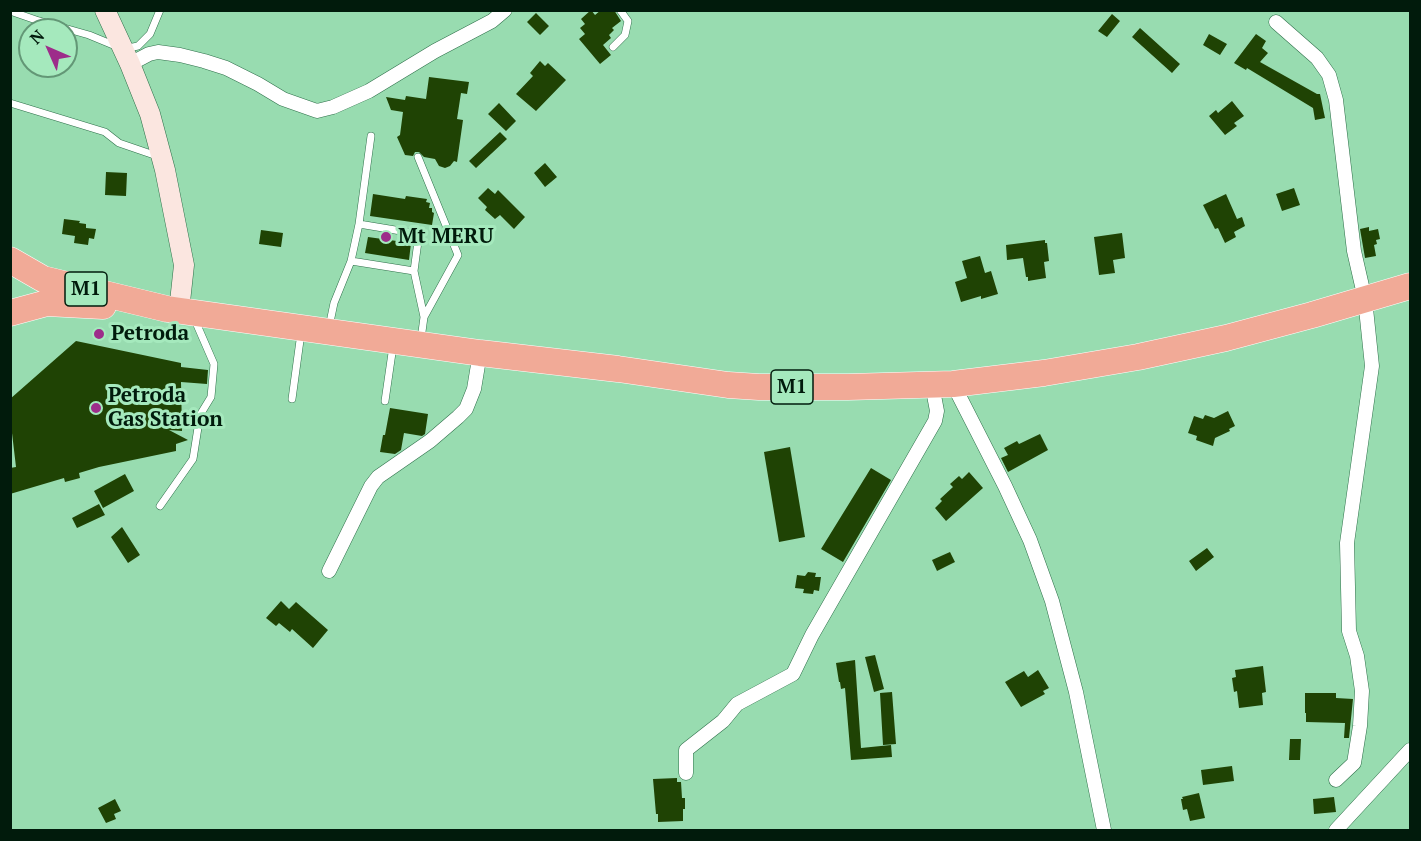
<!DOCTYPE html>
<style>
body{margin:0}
#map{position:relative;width:1421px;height:841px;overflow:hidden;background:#98dcb0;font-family:"PT Serif",serif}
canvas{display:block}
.frame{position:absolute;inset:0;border:12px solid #011b0c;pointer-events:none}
.north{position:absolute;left:18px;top:18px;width:60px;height:60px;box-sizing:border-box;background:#a5e9bd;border:2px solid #639776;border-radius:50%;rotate:315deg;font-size:16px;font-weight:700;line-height:24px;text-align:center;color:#011b0c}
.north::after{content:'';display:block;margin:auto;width:21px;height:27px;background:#9d2d8a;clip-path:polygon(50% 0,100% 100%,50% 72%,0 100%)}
</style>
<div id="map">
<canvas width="1421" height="841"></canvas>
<div class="frame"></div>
<div class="north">N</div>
</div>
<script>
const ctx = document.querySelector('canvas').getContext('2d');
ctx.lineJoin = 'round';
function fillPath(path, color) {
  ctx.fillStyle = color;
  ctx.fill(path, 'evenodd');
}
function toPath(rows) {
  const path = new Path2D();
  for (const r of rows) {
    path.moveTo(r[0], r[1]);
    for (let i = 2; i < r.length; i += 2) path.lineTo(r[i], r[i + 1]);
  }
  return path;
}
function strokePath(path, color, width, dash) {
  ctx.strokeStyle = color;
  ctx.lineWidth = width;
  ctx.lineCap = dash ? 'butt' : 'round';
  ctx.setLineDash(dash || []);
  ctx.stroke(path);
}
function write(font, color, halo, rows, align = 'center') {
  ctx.font = font + ' "PT Serif",serif';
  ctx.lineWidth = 6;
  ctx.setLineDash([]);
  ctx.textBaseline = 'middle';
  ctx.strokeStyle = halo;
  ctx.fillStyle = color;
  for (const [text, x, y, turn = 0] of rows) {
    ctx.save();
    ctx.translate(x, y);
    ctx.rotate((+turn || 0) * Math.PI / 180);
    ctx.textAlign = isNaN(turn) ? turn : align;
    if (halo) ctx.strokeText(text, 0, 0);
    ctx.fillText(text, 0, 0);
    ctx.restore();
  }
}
const building = toPath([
 [591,10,595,15,601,10,614,10,621,21,612,28,614,30,609,35,611,38,603,45,611,55,600,64,579,39,585,34,580,28,585,24,581,19],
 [536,13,549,26,540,35,527,22],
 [1112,14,1120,21,1107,37,1098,31],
 [1140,28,1180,64,1172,73,1132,37],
 [1209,34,1227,44,1220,55,1203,45],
 [1256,34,1266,41,1262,48,1268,53,1260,62,1317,94,1320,94,1325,118,1315,120,1313,108,1247,68,1246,70,1234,63],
 [540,61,545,66,548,63,566,80,536,111,516,94,533,76,530,73],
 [429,77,469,82,467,94,461,93,457,119,463,120,457,162,454,161,450,166,445,168,439,166,435,159,424,157,419,152,415,152,413,156,405,155,397,137,400,135,403,112,391,110,386,97,405,100,406,96,426,99],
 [1232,101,1244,116,1234,123,1237,126,1225,135,1209,116,1216,110,1218,113],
 [499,103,516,121,506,131,488,114],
 [500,132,507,139,476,168,469,161],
 [545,163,557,177,545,187,534,173],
 [106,172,127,173,126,196,105,195],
 [488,188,495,194,498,190,525,217,514,229,500,215,495,219,485,210,487,207,478,198],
 [1294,188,1300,205,1282,211,1276,194],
 [373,194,405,199,406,196,427,199,426,202,430,203,429,208,432,208,432,212,434,213,432,225,370,216],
 [1226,194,1237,219,1242,217,1245,226,1234,232,1236,237,1225,243,1218,228,1215,229,1203,205],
 [64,219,80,221,79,223,86,224,86,228,96,229,94,239,89,238,88,245,74,243,75,236,62,234],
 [1369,227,1369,231,1378,229,1380,239,1376,240,1377,244,1374,245,1376,256,1365,258,1360,229],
 [261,230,283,233,281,247,259,244],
 [1122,233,1125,258,1113,260,1115,273,1099,275,1094,237],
 [368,237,411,243,409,260,365,253],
 [1045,240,1045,243,1047,243,1049,261,1044,262,1046,278,1028,281,1028,277,1026,277,1023,258,1007,260,1006,245],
 [980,256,985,273,991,271,998,294,981,299,981,296,961,302,955,282,967,278,962,261],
 [76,341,181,363,181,367,208,370,207,384,181,382,182,431,169,430,188,440,176,444,176,451,99,467,79,473,80,478,65,482,64,478,10,494,10,468,16,467,10,416,10,399],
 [390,408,428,414,425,434,422,436,404,433,401,450,395,454,380,452,383,435,385,435],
 [1228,411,1235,426,1229,429,1230,431,1215,438,1213,446,1196,440,1197,436,1188,433,1194,416,1203,419,1205,415,1214,418],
 [1040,434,1048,450,1008,472,1001,458,1008,455,1004,448,1017,441,1019,444],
 [790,447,805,537,779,542,764,452],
 [871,468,891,480,843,562,821,549],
 [969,472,983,488,946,521,935,508,942,501,940,499,953,487,950,484,959,476,962,479],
 [125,474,134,491,103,508,94,491],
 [99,504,105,515,77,528,72,518],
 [122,527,140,555,128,563,111,537],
 [1207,548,1214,557,1196,571,1189,561],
 [950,552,955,562,937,571,932,560],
 [808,572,816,573,815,577,821,577,819,591,814,590,813,594,803,593,804,589,795,588,797,575,805,576],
 [281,601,289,609,296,602,328,630,313,648,292,629,290,632,279,623,276,626,266,618],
 [875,655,884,689,874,692,865,657],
 [855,660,861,748,891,745,892,757,851,760,845,688,841,689,840,682,839,682,836,663],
 [1263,666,1266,692,1262,693,1263,705,1239,708,1237,691,1234,692,1232,678,1236,677,1235,670],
 [1038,670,1049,688,1043,691,1045,694,1021,707,1005,682,1024,671,1028,677],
 [892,692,896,744,883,745,880,693],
 [1305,693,1336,693,1336,698,1353,699,1349,738,1344,738,1345,723,1306,722,1306,713,1305,713],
 [1290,739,1301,739,1300,760,1289,760],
 [1232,766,1234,781,1203,785,1201,770],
 [677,778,677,782,681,782,682,798,685,798,685,809,683,809,683,821,658,822,658,814,656,814,653,779],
 [1199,793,1205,818,1190,821,1187,809,1183,810,1181,799,1183,799,1182,797],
 [1334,797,1336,812,1314,814,1313,799],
 [115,799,121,811,114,814,116,819,106,823,98,808]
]);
const lane = toPath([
 [10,11,36,20,89,35,123,49,138,46,150,34,160,10],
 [613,47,625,35,628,21,620,10],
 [10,103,105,132,119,143,157,156],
 [418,157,458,255,424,317],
 [359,224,371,136],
 [351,261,359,224,419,234,414,271],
 [329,327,334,303,351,261,414,271,424,317,421,339],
 [292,399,301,333],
 [385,401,393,346],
 [160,506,193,459,200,415,211,397,214,364,194,318]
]);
const street = toPath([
 [1276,22,1317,58,1329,75,1336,100,1354,251,1365,299,1372,366,1347,543,1349,631,1357,656,1362,691,1360,726,1354,763,1336,780],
 [130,64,149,54,158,52,180,55,204,61,226,68,258,84,283,99,317,111,333,107,369,91,435,51,492,21,505,10],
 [953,384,1005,486,1030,540,1052,601,1076,692,1104,830],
 [329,571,371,486,378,477,430,441,458,417,466,409,474,389,480,353],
 [686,773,686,750,723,721,737,704,793,674,812,635,935,421,937,411,932,385],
 [1336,830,1410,750]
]);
const secondary = toPath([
 [105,10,130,64,150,114,165,170,184,265,179,311]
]);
const highway = toPath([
 [10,260,43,279,167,309,480,353,618,369,728,385,759,387,848,387,953,384,1044,373,1138,357,1226,338,1312,315,1410,286],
 [10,313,47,303,103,306]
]);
const markers = [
 [386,237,6,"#9d2d8a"],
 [99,334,6,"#9d2d8a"],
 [96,408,6,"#9d2d8a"]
];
const shields = [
 [86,289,42],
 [792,387,42]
];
const shieldNames = [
 ["M1",86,289],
 ["M1",792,387]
];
const poiNames = [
 ["Mt MERU",398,237],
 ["Petroda",111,334],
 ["Petroda",108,396],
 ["Gas Station",108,420]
];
fillPath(building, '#1f4304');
strokePath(lane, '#2e704a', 8);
strokePath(street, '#2e704a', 15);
strokePath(secondary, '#2e704a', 21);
strokePath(highway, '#fff', 27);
strokePath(lane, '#fff', 7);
strokePath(street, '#fff', 14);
strokePath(secondary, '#fbe6e0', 20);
strokePath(highway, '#f1aa97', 26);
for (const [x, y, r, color] of markers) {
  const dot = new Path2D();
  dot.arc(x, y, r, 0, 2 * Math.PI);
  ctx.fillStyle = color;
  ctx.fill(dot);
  strokePath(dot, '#a5e9bd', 2);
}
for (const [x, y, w] of shields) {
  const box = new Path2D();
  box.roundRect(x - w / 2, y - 17, w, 34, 4.5);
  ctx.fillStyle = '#a5e9bd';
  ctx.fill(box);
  strokePath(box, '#011b0c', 1.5);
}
write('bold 20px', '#011b0c', null, shieldNames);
write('bold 21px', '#011b0c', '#a5e9bd', poiNames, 'left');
</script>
